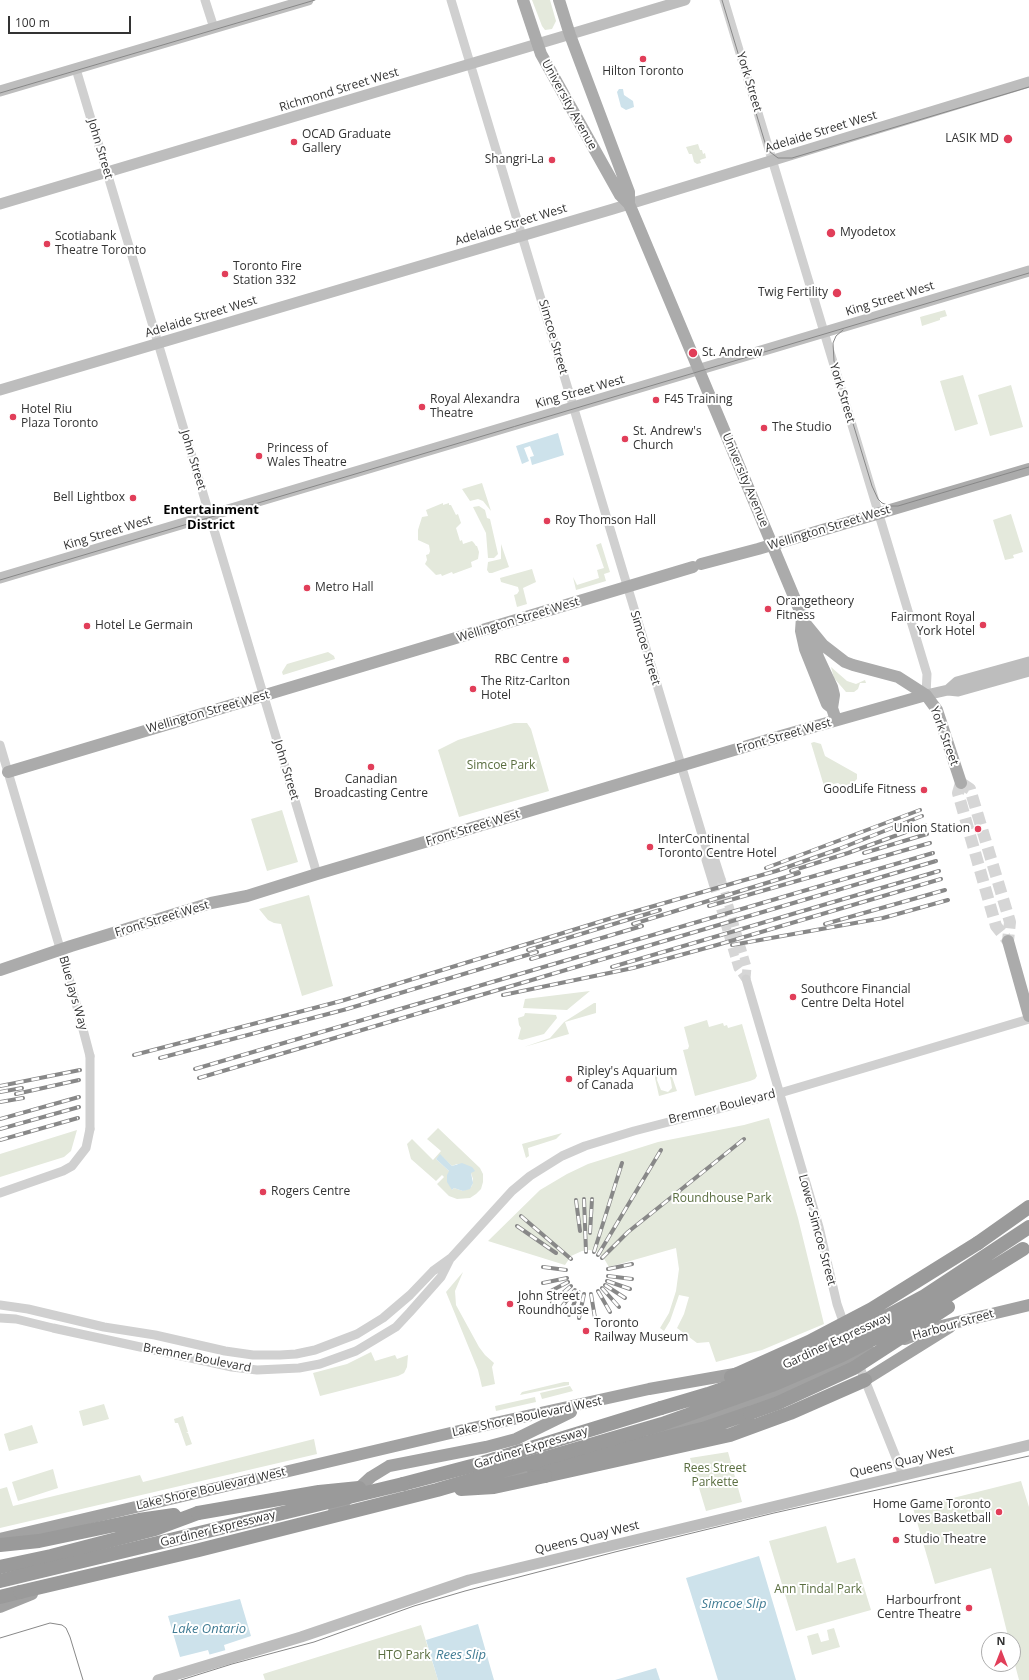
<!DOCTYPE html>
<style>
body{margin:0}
#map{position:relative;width:1029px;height:1680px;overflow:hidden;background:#fff;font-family:"Open Sans",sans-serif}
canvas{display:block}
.north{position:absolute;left:981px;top:1632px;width:40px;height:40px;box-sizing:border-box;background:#fff;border:1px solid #adadad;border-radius:50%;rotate:0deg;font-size:11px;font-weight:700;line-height:16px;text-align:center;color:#333}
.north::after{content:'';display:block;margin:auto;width:14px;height:18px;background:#e13e59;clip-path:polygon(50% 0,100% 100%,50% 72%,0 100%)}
.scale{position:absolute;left:8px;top:16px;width:123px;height:18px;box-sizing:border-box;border:2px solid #333;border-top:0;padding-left:5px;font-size:12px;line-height:14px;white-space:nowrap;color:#333;-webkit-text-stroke:3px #fff;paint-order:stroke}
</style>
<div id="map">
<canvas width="1029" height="1680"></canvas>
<div class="north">N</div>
<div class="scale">100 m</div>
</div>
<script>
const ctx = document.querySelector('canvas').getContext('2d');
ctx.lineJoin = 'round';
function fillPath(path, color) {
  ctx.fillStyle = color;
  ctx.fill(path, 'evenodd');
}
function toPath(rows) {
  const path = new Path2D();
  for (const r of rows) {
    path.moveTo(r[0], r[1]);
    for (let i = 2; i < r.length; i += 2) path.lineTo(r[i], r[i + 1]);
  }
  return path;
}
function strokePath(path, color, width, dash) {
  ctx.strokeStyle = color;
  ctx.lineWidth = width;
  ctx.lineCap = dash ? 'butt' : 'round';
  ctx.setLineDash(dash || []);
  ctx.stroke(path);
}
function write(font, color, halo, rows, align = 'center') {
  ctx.font = font + ' "Open Sans",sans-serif';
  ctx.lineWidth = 4;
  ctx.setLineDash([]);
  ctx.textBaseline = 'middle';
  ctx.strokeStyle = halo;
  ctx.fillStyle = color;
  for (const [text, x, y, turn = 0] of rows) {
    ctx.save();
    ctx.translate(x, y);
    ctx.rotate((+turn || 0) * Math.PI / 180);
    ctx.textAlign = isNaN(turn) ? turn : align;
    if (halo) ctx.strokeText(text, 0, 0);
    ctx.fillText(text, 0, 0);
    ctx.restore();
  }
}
const green = toPath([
 [532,0,550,0,556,21,552,29,545,30,542,26],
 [698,144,700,150,702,150,703,154,705,153,706,158,700,160,701,163,697,164,694,162,692,154,689,154,686,147],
 [945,310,947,316,940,318,940,320,922,326,920,317],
 [963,375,978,424,955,431,940,381],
 [1011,385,1023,427,990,436,978,395],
 [482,483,491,511,483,501,478,499,470,501,462,489],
 [443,503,443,505,449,503,449,505,451,505,456,515,458,514,461,523,456,528,460,541,462,540,463,544,472,541,474,543,476,546,477,546,479,552,478,559,471,562,472,567,453,574,452,572,442,576,441,574,436,575,425,564,427,560,426,555,429,554,430,551,429,545,418,540,418,530,422,517,428,516,426,510],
 [479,506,485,510,487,518,490,519,498,554,494,558,488,558,486,533,473,507],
 [1011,514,1023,552,1013,555,1014,558,1005,560,993,520],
 [601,543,610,572,604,574,606,581,576,590,573,577,577,585,599,578,597,570,604,568,596,545],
 [501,544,509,567,492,573,489,573,487,570,488,562,501,559],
 [532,569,536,582,523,588,527,604,517,607,514,595,517,594,519,591,518,587,501,582,500,578],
 [328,652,334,656,335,659,283,675,282,672,287,664],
 [831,667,847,681,856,684,865,680,866,683,860,683,858,689,854,692,846,692,834,678],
 [514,723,527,723,531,729,549,791,459,817,438,750,458,740],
 [814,742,821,744,825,756,857,774,857,779,852,784,842,786,838,783,824,786,811,743],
 [282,810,298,862,267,871,251,819],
 [309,895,333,986,302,996,281,924,274,923,268,920,259,909],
 [590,991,567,1010,523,1008,525,999],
 [594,1003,596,1003,596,1013,565,1022,569,1034,524,1047,550,1038,564,1022],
 [525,1013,556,1015,557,1018,544,1034,522,1040,518,1039,521,1028,519,1025,518,1018,524,1016],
 [707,1020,709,1027,723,1023,724,1026,727,1025,728,1028,742,1024,757,1076,755,1079,750,1081,695,1096,683,1050,688,1049,689,1046,684,1027],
 [661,1067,666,1068,671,1074,677,1091,659,1096,655,1078,656,1072],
 [664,1069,669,1074,671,1081,672,1088,668,1092,661,1090,657,1080,658,1072],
 [769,1118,798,1218,824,1324,762,1350,716,1362,709,1342,697,1343,677,1328,684,1314,689,1297,679,1295,670,1321,664,1331,660,1328,669,1313,676,1291,679,1269,676,1248,609,1267,603,1257,597,1252,590,1250,582,1251,571,1256,565,1265,488,1241,540,1190,567,1174,588,1164,658,1142,744,1125],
 [438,1128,480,1168,483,1174,483,1182,481,1189,476,1194,470,1198,457,1199,449,1196,437,1184,444,1177,442,1175,436,1181,411,1159,407,1144,412,1139,433,1160,441,1151,427,1139],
 [440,1155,452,1166,457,1164,471,1173,473,1179,472,1186,463,1191,454,1188,452,1190,449,1171,436,1159],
 [77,1130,71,1151,64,1157,0,1177,0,1154],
 [562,1133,556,1139,528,1148,529,1156,526,1158,522,1144],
 [463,1272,455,1291,456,1305,479,1347,485,1355,494,1363,492,1367,495,1384,482,1387,478,1370,446,1292],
 [371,1352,375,1361,395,1355,397,1359,408,1355,407,1367,404,1373,398,1376,320,1396,313,1373,347,1364],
 [564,1382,569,1382,569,1385,520,1395,522,1392],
 [570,1386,573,1391,542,1399,540,1393],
 [535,1397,536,1402,496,1411,495,1406],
 [104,1404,109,1419,83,1426,79,1411],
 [183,1416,188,1432,186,1433,188,1433,192,1444,186,1446,178,1423,175,1423,174,1419],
 [32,1425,38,1443,9,1451,4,1434],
 [314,1439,317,1454,0,1528,0,1489,7,1487,13,1506,140,1475,143,1482],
 [728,1452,742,1502,706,1511,690,1458],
 [53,1469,58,1488,18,1501,12,1482],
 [1021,1481,1029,1507,1029,1680,1019,1680,1013,1657,1013,1640,1009,1640,991,1568,935,1584,913,1508],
 [826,1526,837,1563,855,1558,871,1610,796,1631,769,1541],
 [421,1625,438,1680,265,1680,263,1674],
 [834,1628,840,1647,812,1655,807,1636,818,1633,821,1642,829,1640,827,1630]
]);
const water = toPath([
 [619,89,623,89,624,95,633,101,634,107,626,110,621,107,617,92],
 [558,433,564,455,532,465,530,457,534,456,530,446,524,448,529,461,522,464,516,446],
 [440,1154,452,1166,462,1163,472,1167,475,1171,471,1173,473,1183,470,1189,463,1191,454,1188,452,1190,447,1182,447,1175,449,1171,436,1159],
 [759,1556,796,1680,718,1680,686,1578],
 [240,1599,251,1636,224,1645,233,1680,218,1680,208,1650,180,1657,168,1616],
 [478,1624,494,1680,438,1680,426,1640],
 [656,1668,660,1680,615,1680]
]);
const pier = toPath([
 [226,1650,235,1680,216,1680,208,1655]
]);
const tertiaryTunnel = toPath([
 [721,879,747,967,746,979],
 [713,883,738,968,746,979]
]);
const primaryTunnel = toPath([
 [961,783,970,789,1010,922,1008,941,996,926,958,793,961,783]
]);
const tertiary = toPath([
 [205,0,214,28],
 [451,0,707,851,706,860,713,883],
 [724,0,927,674,926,695],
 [76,69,317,874],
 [0,745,75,999,90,1056],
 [707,851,714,857,721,879],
 [746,979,819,1227,837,1304,845,1327],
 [0,1193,63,1171,72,1166,86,1148,90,1129],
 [0,1305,28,1309,104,1327,155,1335,225,1351,253,1355,280,1355,296,1354,315,1350,357,1334,383,1318,410,1295,433,1271,451,1258,512,1191,530,1176,562,1156,585,1146,634,1131,780,1093,1029,1019],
 [0,1318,16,1319,53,1328,232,1367,257,1370,299,1368,320,1364,356,1351,396,1327,410,1312,441,1277,450,1259],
 [857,1360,903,1475]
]);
const secondary = toPath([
 [0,91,308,0],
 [0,204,685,0],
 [0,390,613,209,1029,82],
 [0,578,1029,271],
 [948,690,957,682,1029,662],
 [926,695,948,690,958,691,1029,671],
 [158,1680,301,1637,469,1580,1029,1445]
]);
const primary = toPath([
 [523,0,541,54,620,195,629,204,633,213,805,623,823,645,845,662,853,665,898,677,926,695,937,710,961,783],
 [559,0,570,35,629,192,629,204],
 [701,564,758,549,1029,469],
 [802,617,801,631,805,649,827,704,832,708,836,720],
 [812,634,818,657,832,687,834,695,832,708],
 [8,772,693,567],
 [1008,941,1029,1016],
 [0,970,71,946,211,903,247,896,317,874,781,736,926,695]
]);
const trunk = toPath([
 [905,1339,933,1328,1029,1305],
 [865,1380,950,1327],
 [655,1435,816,1376,871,1352],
 [497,1480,543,1467],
 [334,1511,371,1477,389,1466,486,1447,516,1439,571,1412],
 [0,1539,459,1431,649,1389,740,1373],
 [0,1607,32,1594]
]);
const motorway = toPath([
 [978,1243,1029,1207],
 [534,1470,706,1428,750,1413],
 [545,1476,730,1435,790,1413,865,1380],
 [403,1484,479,1464,661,1408],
 [0,1545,39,1541,139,1520,174,1515],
 [0,1567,51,1556,155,1529,198,1513],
 [0,1597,20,1592]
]);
const tram = toPath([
 [722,0,766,146,770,152,778,158,792,158,1029,87],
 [0,93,315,0],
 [843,330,836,336,833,343,834,361,872,486,878,499,882,503,890,506,898,506,1029,467],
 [0,580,1029,273],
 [0,1638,50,1623,62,1625,66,1628,70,1637,83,1680],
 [181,1680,232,1664,314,1642,414,1606,465,1591,615,1552,774,1513,1029,1456]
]);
const rail = toPath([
 [864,853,927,834],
 [766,868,920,810],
 [791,871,848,853,925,825],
 [709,906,930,843],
 [633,924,799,873],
 [825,924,945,890],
 [732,945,883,918,948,900],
 [528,950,660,910],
 [531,959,642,926],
 [612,967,939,871],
 [503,995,633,968,717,945,941,879],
 [134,1055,341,1001,612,918,776,871,839,849,922,816],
 [160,1058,347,1009,537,952],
 [195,1069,933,853],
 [199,1078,936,861],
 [0,1086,80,1070],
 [0,1092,22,1088],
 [16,1094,79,1080],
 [0,1102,23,1098],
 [0,1119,79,1097],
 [0,1129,79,1107],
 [0,1140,78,1118],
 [584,1199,586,1252],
 [576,1200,580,1231],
 [521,1216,571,1259],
 [517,1226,556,1253],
 [590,1233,592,1199],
 [594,1252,622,1163],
 [598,1255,661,1150],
 [602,1258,628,1232,744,1139],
 [543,1267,566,1270],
 [608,1269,632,1264],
 [608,1276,632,1279],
 [607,1281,630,1289],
 [543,1283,567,1278],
 [605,1285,625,1298],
 [602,1288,619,1307],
 [598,1291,610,1312],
 [547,1293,568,1282],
 [591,1294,595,1318],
 [552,1302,571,1286],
 [560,1309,575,1290],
 [569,1315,579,1292],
 [579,1318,584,1294]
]);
const tertiaryBridge = toPath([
 [90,1129,90,1056]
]);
const motorwayBridge = toPath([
 [731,1377,809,1342,872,1309,978,1243],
 [661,1408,708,1394,759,1376,801,1360,837,1343,923,1297,1029,1227],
 [750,1413,778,1403,854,1368,948,1307],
 [461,1489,494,1487,545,1476],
 [198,1513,319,1492,359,1488],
 [0,1581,403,1484],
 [20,1592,199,1550,437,1490,662,1424,772,1385,842,1355,902,1324,1023,1249]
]);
const markers = [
 [643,59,4,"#e13e59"],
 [1008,139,5,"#e13e59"],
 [294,142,4,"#e13e59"],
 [552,160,4,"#e13e59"],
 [831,233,5,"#e13e59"],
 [47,244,4,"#e13e59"],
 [225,274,4,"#e13e59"],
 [837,293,5,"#e13e59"],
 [693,353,5,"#e13e59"],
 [656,400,4,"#e13e59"],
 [422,407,4,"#e13e59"],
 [13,417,4,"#e13e59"],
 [764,428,4,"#e13e59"],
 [625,439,4,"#e13e59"],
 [259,456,4,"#e13e59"],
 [133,498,4,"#e13e59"],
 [547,521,4,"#e13e59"],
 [307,588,4,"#e13e59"],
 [768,609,4,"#e13e59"],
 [983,625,4,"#e13e59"],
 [87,626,4,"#e13e59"],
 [566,660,4,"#e13e59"],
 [473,689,4,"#e13e59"],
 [371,767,4,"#e13e59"],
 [924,790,4,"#e13e59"],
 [978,829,4,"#e13e59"],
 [650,847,4,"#e13e59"],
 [793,997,4,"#e13e59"],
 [569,1079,4,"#e13e59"],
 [263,1192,4,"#e13e59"],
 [510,1304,4,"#e13e59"],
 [586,1331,4,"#e13e59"],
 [999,1512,4,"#e13e59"],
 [896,1540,4,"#e13e59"],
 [969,1608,4,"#e13e59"]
];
const poiNames = [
 ["Hilton Toronto",643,72,"center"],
 ["OCAD Graduate",302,135],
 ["Gallery",302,149],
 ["LASIK MD",999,139,"right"],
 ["Shangri-La",544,160,"right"],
 ["Myodetox",840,233],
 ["Scotiabank",55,237],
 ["Theatre Toronto",55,251],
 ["Toronto Fire",233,267],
 ["Station 332",233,281],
 ["Twig Fertility",828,293,"right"],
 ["St. Andrew",702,353],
 ["Royal Alexandra",430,400],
 ["Theatre",430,414],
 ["F45 Training",664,400],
 ["Hotel Riu",21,410],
 ["Plaza Toronto",21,424],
 ["The Studio",772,428],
 ["St. Andrew's",633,432],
 ["Church",633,446],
 ["Princess of",267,449],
 ["Wales Theatre",267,463],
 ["Bell Lightbox",125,498,"right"],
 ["Roy Thomson Hall",555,521],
 ["Metro Hall",315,588],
 ["Orangetheory",776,602],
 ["Fitness",776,616],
 ["Fairmont Royal",975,618,"right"],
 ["York Hotel",975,632,"right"],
 ["Hotel Le Germain",95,626],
 ["RBC Centre",558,660,"right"],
 ["The Ritz-Carlton",481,682],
 ["Hotel",481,696],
 ["Canadian",371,780,"center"],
 ["Broadcasting Centre",371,794,"center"],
 ["GoodLife Fitness",916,790,"right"],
 ["Union Station",970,829,"right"],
 ["InterContinental",658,840],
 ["Toronto Centre Hotel",658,854],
 ["Southcore Financial",801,990],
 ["Centre Delta Hotel",801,1004],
 ["Ripley's Aquarium",577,1072],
 ["of Canada",577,1086],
 ["Rogers Centre",271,1192],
 ["John Street",518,1297],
 ["Roundhouse",518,1311],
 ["Toronto",594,1324],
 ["Railway Museum",594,1338],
 ["Home Game Toronto",991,1505,"right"],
 ["Loves Basketball",991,1519,"right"],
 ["Studio Theatre",904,1540],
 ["Harbourfront",961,1601,"right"],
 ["Centre Theatre",961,1615,"right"]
];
const streetNames = [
 ["York Street",749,82,73],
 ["Richmond Street West",339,90,-17],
 ["University Avenue",569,105,61],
 ["Adelaide Street West",821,132,-17],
 ["John Street",100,149,73],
 ["Adelaide Street West",511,225,-17],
 ["King Street West",890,299,-17],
 ["Adelaide Street West",201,317,-17],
 ["Simcoe Street",553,337,74],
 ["King Street West",580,392,-16],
 ["York Street",842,393,73],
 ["John Street",193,460,73],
 ["University Avenue",745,480,67],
 ["Wellington Street West",829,528,-17],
 ["King Street West",108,533,-17],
 ["Wellington Street West",518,620,-17],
 ["Simcoe Street",645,648,73],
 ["Wellington Street West",208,712,-16],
 ["Front Street West",784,736,-16],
 ["York Street",944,736,70],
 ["John Street",286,770,73],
 ["Front Street West",473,828,-17],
 ["Front Street West",162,919,-17],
 ["Blue Jays Way",73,993,74],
 ["Bremner Boulevard",722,1107,-14],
 ["Lower Simcoe Street",817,1230,75],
 ["Harbour Street",953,1325,-16],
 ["Gardiner Expressway",837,1341,-25],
 ["Bremner Boulevard",197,1358,11],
 ["Lake Shore Boulevard West",527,1417,-12],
 ["Gardiner Expressway",531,1448,-17],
 ["Queens Quay West",902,1462,-13],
 ["Lake Shore Boulevard West",211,1489,-13],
 ["Gardiner Expressway",218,1529,-14],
 ["Queens Quay West",587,1538,-14]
];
const parkNames = [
 ["Simcoe Park",501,766],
 ["Roundhouse Park",722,1199],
 ["Rees Street",715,1469],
 ["Parkette",715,1483],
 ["Ann Tindal Park",818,1590],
 ["HTO Park",404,1656]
];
const neighbourhoodNames = [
 ["Entertainment",211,510],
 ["District",211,525]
];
const waterNames = [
 ["Simcoe Slip",734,1604],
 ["Lake Ontario",209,1629],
 ["Rees Slip",461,1655]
];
fillPath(green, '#e4e9dc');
fillPath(water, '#cde2eb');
fillPath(pier, '#fff');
strokePath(tertiaryTunnel, '#d6d6d6', 9, [9, 4.5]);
strokePath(primaryTunnel, '#d6d6d6', 12, [12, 6]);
strokePath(tertiary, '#d0d0d0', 9);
strokePath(secondary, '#bdbdbd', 11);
strokePath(primary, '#ababab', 12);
strokePath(trunk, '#a2a2a2', 12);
strokePath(motorway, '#9a9a9a', 14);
strokePath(tram, '#888', 1);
strokePath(rail, '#888', 4);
strokePath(rail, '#fff', 2.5, [8]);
strokePath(tertiaryBridge, '#d0d0d0', 9);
strokePath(motorwayBridge, '#9a9a9a', 14);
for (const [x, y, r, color] of markers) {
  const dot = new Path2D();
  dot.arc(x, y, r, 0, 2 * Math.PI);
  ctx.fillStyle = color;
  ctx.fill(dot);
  strokePath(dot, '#fff', 1.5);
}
write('12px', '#333', '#fff', poiNames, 'left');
write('12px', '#333', '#fff', streetNames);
write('12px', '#5a6e40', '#fff', parkNames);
write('bold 13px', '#000', '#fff', neighbourhoodNames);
write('italic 13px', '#417c94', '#fff', waterNames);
</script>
